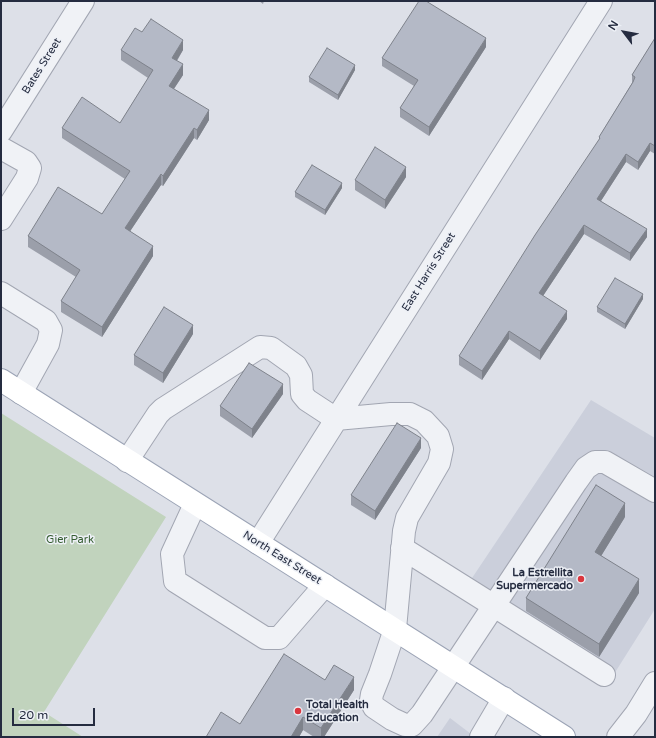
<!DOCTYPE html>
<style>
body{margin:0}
#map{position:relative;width:656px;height:738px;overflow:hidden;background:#dde0e8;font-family:"Varela Round",sans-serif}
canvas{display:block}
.frame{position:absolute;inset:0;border:2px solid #252c40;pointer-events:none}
.north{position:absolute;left:604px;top:12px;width:40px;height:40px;-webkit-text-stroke:3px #edf0f6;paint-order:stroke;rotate:302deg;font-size:11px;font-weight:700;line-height:16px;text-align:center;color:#252c40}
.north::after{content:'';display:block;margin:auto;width:14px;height:18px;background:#252c40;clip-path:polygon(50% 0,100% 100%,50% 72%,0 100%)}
.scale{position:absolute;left:12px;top:708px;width:83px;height:18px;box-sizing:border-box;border:2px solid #252c40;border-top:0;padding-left:5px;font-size:12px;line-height:14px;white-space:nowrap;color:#252c40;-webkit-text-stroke:3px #edf0f6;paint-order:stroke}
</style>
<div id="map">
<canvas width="656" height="738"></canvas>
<div class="frame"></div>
<div class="north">N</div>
<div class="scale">20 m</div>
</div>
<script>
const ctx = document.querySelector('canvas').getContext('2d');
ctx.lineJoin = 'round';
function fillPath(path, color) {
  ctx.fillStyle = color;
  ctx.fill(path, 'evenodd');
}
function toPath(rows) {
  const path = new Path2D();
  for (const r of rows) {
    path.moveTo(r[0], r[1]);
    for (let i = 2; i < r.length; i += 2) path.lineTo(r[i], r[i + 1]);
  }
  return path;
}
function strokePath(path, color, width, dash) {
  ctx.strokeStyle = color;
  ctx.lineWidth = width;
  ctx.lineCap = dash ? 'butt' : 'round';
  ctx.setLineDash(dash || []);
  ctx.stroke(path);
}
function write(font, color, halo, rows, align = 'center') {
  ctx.font = font + ' "Varela Round",sans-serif';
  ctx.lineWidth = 3;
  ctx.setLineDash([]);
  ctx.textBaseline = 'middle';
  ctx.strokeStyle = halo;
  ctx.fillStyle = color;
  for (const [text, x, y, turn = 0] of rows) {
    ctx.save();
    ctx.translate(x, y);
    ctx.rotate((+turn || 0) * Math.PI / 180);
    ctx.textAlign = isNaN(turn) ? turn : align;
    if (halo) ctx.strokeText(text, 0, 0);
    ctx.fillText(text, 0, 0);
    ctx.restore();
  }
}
const built = toPath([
 [591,400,655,438,655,609,609,682,464,590],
 [450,718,475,737,437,737]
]);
const green = toPath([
 [1,413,166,517,44,712,83,737,1,737]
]);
const minor = toPath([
 [1,131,83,1],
 [1,148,26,162,30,168,27,178,1,219],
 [1,293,46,321,51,330,48,344,21,393],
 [127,461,158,414,163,409,260,347,271,348,296,366,301,375,302,394,307,400,336,419,391,414,410,414,424,421,438,436,442,449,439,463,407,518,404,531,395,629,380,674,372,694,371,700,374,707,392,719,405,725,412,725,422,714,576,482,586,468,595,462,605,462,655,491],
 [195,504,172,554,175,581,265,638,279,638,325,585],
 [258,543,601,1],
 [402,548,604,675],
 [481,737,504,698],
 [618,737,636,714,655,683]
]);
const major = toPath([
 [1,380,564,737]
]);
const wall = toPath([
 [259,1,264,1,263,4],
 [655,26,655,36,654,36,654,27],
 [655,38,655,154,650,151,638,170,626,162,601,201,647,237,630,261,584,234,543,296,567,319,540,360,509,339,482,380,459,365,459,356,599,140,599,137,632,83,632,75],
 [486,47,429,136,400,117,400,108,414,86,382,66,382,58],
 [121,50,183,50,177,61,183,75,174,89,209,120,197,140,194,138,163,186,161,185,130,231,153,256,102,337,61,312,61,301,76,277,28,247,28,236,102,214,125,179,62,138,62,128,120,123,148,78,121,60],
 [355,70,338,100,309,82,309,77],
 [406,177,385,209,355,190,355,180],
 [342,188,325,215,295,197,295,192],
 [643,299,625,329,597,312,597,307],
 [193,334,163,383,134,365,134,355],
 [283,394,252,438,220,416,220,406],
 [421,448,375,520,351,505,351,495],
 [625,517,601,556,639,593,599,657,526,611,526,598],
 [325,680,354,690,324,737,314,737,303,730,299,737,206,737,240,724]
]);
const shadedWall = toPath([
 [486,38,486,47,429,136,429,127],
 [183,40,183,50,172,68,172,58],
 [183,64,183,75,169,96,169,86],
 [355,65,355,70,338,100,338,95],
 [209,110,209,120,197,140,197,130],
 [194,128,194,138,163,186,163,176],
 [650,143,650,151,638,170,638,162],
 [626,154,626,162,597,207,597,199],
 [406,167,406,177,385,209,385,200],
 [161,174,161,185,125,239,125,228],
 [342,183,342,188,325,215,325,210],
 [584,225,584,234,539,302,539,293],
 [647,229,647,237,630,261,630,253],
 [153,246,153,256,102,337,102,327],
 [643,294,643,299,625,329,625,324],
 [567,311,567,319,540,360,540,351],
 [193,325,193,334,163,383,163,373],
 [509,331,509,339,482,380,482,371],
 [283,384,283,394,252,438,252,429],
 [421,438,421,448,375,520,375,511],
 [625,503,625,517,595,566,595,552],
 [639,579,639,593,599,657,599,644],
 [354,677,354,690,324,737,321,737,321,728],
 [303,717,303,730,299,737,291,737]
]);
const building = toPath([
 [419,1,426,1,486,38,429,127,400,108,418,80,382,58,419,1],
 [151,19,183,40,172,58,183,64,169,86,209,110,197,130,194,128,163,176,161,174,125,228,153,246,102,327,61,301,80,270,28,236,58,187,102,214,130,171,62,128,82,97,120,123,153,70,121,50,135,28,142,32,151,19],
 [655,38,655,146,650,143,638,162,626,154,597,199,647,229,630,253,584,225,539,293,567,311,540,351,509,331,482,371,459,356,535,235,600,138,599,137,633,82,635,77,632,75,655,38],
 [327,48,355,65,338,95,309,77,327,48],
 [375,147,406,167,385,200,355,180,375,147],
 [312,165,342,183,325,210,295,192,312,165],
 [615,278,643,294,625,324,597,307,615,278],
 [164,307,193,325,163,373,134,355,164,307],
 [249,363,283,384,252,429,220,406,249,363],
 [397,423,421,438,375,511,351,495,397,423],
 [596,485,625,503,595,552,639,579,599,644,526,598,596,485],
 [284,654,325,680,334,665,354,677,321,728,303,717,291,737,206,737,221,712,240,724,284,654]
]);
const markers = [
 [581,579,4,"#da363e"],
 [298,711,4,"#da363e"]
];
const streetNames = [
 ["Bates Street",42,66,-58],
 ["East Harris Street",429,272,-58],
 ["North East Street",282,558,32]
];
const parkNames = [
 ["Gier Park",70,540]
];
const poiNames = [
 ["La Estrellita",573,573],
 ["Supermercado",573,586],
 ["Total Health",306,705,"left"],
 ["Education",306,718,"left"]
];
fillPath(built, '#cbcfdb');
fillPath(green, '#c1d3bd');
strokePath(minor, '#a2a6b2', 24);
strokePath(major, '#9ba3b5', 24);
strokePath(minor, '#f0f2f6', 22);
strokePath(major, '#fff', 22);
fillPath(wall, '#9b9faa');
fillPath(shadedWall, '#7e828b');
fillPath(building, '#b4b9c6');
strokePath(building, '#7e828b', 1);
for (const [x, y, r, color] of markers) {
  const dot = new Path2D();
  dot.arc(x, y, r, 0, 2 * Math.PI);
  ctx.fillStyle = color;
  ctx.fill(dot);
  strokePath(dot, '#edf0f6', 1.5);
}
write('11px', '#252c40', '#edf0f6', streetNames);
write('11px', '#355d31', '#edf0f6', parkNames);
write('bold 11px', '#252c40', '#edf0f6', poiNames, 'right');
</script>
